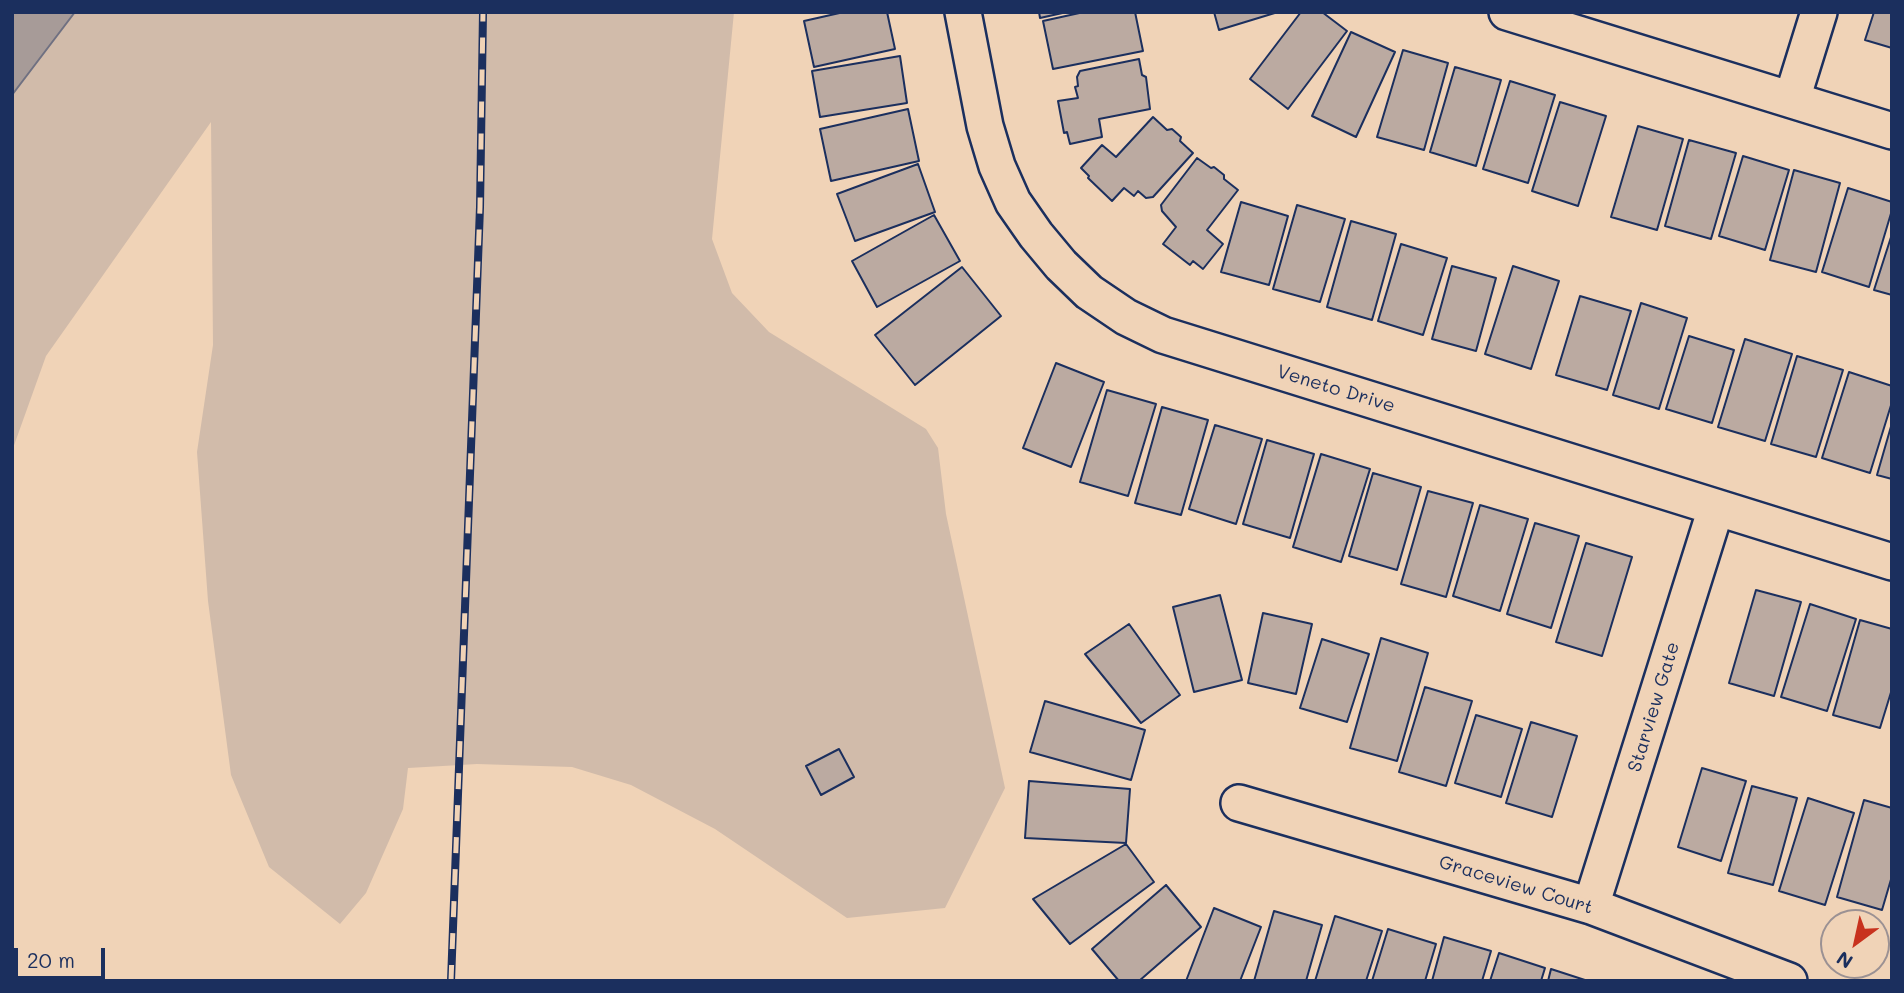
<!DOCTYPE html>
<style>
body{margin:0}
#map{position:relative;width:1904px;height:993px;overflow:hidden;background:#f0d3b7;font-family:Mali,sans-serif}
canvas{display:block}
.frame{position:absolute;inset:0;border:14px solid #1b2f5e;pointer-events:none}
.north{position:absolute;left:1820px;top:909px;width:70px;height:70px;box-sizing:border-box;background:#f0d3b7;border:2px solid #9b9193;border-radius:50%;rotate:213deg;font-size:19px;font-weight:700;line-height:28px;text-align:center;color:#1b2f5e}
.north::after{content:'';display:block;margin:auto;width:24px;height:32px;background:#c8321e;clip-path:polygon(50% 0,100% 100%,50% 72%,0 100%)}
.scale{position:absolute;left:14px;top:948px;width:91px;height:32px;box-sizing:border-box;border:4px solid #1b2f5e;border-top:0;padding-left:9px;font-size:21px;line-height:24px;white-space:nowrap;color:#1b2f5e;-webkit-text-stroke:5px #f0d3b7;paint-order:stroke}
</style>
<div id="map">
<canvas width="1904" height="993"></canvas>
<div class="frame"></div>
<div class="north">N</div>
<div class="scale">20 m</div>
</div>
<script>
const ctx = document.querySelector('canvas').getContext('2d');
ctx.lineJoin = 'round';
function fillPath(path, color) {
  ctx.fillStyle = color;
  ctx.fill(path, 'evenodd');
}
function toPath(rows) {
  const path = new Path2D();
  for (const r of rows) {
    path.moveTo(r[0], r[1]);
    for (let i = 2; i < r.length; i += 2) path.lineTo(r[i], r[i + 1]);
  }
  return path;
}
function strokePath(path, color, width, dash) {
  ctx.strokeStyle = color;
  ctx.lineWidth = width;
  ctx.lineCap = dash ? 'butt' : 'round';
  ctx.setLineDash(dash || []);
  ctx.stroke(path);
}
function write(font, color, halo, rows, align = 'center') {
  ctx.font = font + ' Mali,sans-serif';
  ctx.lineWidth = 7;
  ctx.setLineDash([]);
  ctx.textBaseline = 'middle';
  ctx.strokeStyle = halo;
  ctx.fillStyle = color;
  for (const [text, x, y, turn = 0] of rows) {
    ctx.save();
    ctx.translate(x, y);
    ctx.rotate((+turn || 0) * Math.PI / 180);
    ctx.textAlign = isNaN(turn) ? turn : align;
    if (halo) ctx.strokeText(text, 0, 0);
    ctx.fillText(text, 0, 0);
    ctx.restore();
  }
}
const green = toPath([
 [75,12,734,12,712,239,732,293,769,332,926,429,938,448,946,514,1005,788,945,908,847,918,715,829,631,785,572,767,477,764,408,768,403,809,366,893,340,924,269,867,231,775,208,601,197,452,213,345,211,122,46,356,12,451,12,95]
]);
const water = toPath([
 [12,12,75,12,12,95,12,12]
]);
const building = toPath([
 [844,12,887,12,895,49,814,67,804,21,844,12],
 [1039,12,1067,12,1040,18,1039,12],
 [1084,12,1135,12,1143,51,1053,69,1043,21,1084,12],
 [1214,12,1278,12,1219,30,1214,12],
 [1301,12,1322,12,1347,31,1288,109,1250,79,1301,12],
 [1874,12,1892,12,1892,48,1865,40,1874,12],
 [1351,32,1395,52,1356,137,1312,116,1351,32],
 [1403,50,1448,63,1424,150,1377,137,1403,50],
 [900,56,907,103,820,117,812,71,900,56],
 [1139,59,1142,75,1146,77,1150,109,1099,119,1102,137,1070,144,1067,132,1064,133,1058,101,1078,98,1075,87,1078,86,1077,77,1080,71,1139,59],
 [1455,67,1501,80,1476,166,1430,152,1455,67],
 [1510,81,1555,95,1528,183,1483,169,1510,81],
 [1560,102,1606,116,1578,206,1532,191,1560,102],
 [908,109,919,161,831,181,820,129,908,109],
 [1153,117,1167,130,1172,129,1181,137,1180,141,1193,153,1153,197,1146,198,1138,191,1134,196,1124,188,1112,201,1088,178,1089,176,1081,168,1102,145,1116,157,1153,117],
 [1638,126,1683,139,1657,230,1611,217,1638,126],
 [1689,140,1736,153,1711,239,1665,226,1689,140],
 [1743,156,1789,170,1765,250,1719,236,1743,156],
 [1197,158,1211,168,1214,167,1224,175,1224,179,1238,190,1207,230,1223,244,1203,269,1193,261,1190,265,1163,244,1176,227,1162,211,1161,205,1197,158],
 [918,164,935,212,855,241,837,194,918,164],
 [1794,170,1840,183,1816,272,1770,260,1794,170],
 [1848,188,1892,202,1892,210,1869,287,1822,272,1848,188],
 [1241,202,1288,216,1269,285,1221,272,1241,202],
 [1297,205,1345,219,1320,302,1273,289,1297,205],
 [934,215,960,261,877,307,852,261,934,215],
 [1351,221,1396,234,1372,320,1327,307,1351,221],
 [1892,234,1892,295,1874,290,1892,234],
 [1401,244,1447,258,1423,335,1378,321,1401,244],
 [1452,266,1496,278,1476,351,1432,339,1452,266],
 [1513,266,1559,281,1531,369,1485,354,1513,266],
 [962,267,1001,316,915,385,875,335,962,267],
 [1580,296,1631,311,1607,390,1556,375,1580,296],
 [1641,303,1687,318,1659,409,1613,395,1641,303],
 [1689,336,1734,350,1712,423,1666,409,1689,336],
 [1745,339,1792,354,1765,441,1718,427,1745,339],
 [1797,356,1843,370,1816,457,1771,444,1797,356],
 [1056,363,1104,382,1071,467,1023,448,1056,363],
 [1849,372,1892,386,1892,402,1870,473,1822,458,1849,372],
 [1107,390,1156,404,1128,496,1080,482,1107,390],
 [1162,407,1208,420,1181,515,1135,503,1162,407],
 [1892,423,1892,479,1877,475,1892,423],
 [1215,425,1262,439,1236,524,1189,509,1215,425],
 [1267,440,1314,454,1290,538,1243,524,1267,440],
 [1321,454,1370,469,1341,562,1293,547,1321,454],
 [1373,473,1421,487,1397,570,1349,556,1373,473],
 [1428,491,1473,503,1446,597,1401,584,1428,491],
 [1480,505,1528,519,1500,611,1453,596,1480,505],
 [1535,523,1579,536,1551,628,1507,614,1535,523],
 [1586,543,1632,557,1602,656,1556,642,1586,543],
 [1756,590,1801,602,1774,696,1729,683,1756,590],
 [1220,595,1242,680,1194,692,1173,607,1220,595],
 [1810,604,1856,619,1827,711,1781,697,1810,604],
 [1263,613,1312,624,1296,694,1248,683,1263,613],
 [1860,620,1892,629,1892,689,1880,728,1833,715,1860,620],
 [1129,624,1180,695,1141,723,1085,654,1129,624],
 [1381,638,1428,653,1397,761,1350,748,1381,638],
 [1322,639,1369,654,1347,722,1300,708,1322,639],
 [1425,687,1472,701,1446,786,1399,772,1425,687],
 [1045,701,1145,730,1131,780,1030,752,1045,701],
 [1476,715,1522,729,1501,797,1455,783,1476,715],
 [1531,722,1577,736,1552,817,1506,803,1531,722],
 [839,749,854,777,821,795,806,766,839,749],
 [1702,768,1746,781,1721,861,1678,847,1702,768],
 [1029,781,1130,789,1126,843,1025,838,1029,781],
 [1752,786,1797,798,1773,885,1728,873,1752,786],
 [1808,798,1854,813,1825,905,1779,891,1808,798],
 [1864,800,1892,808,1892,876,1882,910,1837,897,1864,800],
 [1126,844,1154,882,1070,944,1033,899,1126,844],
 [1166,885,1201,927,1139,981,1119,981,1092,949,1166,885],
 [1214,908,1261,927,1240,981,1186,981,1214,908],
 [1274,911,1322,925,1306,981,1254,981,1274,911],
 [1335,916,1382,931,1366,981,1315,981,1335,916],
 [1388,929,1436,944,1425,981,1372,981,1388,929],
 [1444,937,1491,951,1482,981,1432,981,1444,937],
 [1499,953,1545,968,1541,981,1490,981,1499,953],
 [1551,969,1588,981,1548,981,1551,969]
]);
const minor = toPath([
 [963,12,985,126,997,166,1013,202,1036,235,1061,265,1089,292,1126,317,1163,335,1892,562],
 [1507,12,1892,131],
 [1792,99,1819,12],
 [1239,803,1591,906,1789,981],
 [1591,906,1716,508]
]);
const rail = toPath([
 [451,981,480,207,483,12]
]);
const streetNames = [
 ["Veneto Drive",1336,389,17],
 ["Starview Gate",1654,707,-73],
 ["Graceview Court",1516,885,17]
];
fillPath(green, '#d1bbaa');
fillPath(water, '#a79b98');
strokePath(water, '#6f7081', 2);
fillPath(building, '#bbaaa1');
strokePath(building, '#1b2f5e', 2);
strokePath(minor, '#1b2f5e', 40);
strokePath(minor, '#f0d3b7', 35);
strokePath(rail, '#1b2f5e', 8);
strokePath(rail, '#f0d3b7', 5, [16]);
write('19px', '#1b2f5e', '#f0d3b7', streetNames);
</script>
